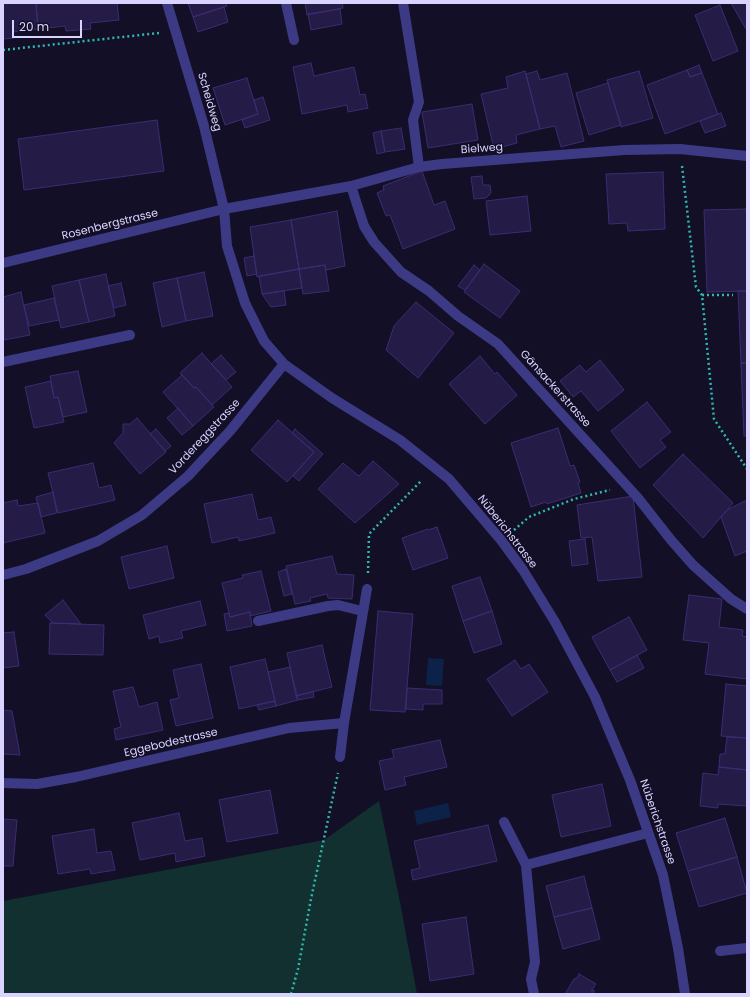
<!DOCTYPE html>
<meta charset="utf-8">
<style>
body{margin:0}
#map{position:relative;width:750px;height:997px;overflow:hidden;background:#130f26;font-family:Poppins,sans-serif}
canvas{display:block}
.frame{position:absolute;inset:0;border:4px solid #d9d4ff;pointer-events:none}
.scale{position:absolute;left:12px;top:20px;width:70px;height:18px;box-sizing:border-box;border:2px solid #d9d4ff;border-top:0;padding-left:5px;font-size:12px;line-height:14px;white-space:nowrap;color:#d9d4ff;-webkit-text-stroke:3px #130f26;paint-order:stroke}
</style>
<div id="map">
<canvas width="750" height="997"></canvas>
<div class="frame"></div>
<div class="scale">20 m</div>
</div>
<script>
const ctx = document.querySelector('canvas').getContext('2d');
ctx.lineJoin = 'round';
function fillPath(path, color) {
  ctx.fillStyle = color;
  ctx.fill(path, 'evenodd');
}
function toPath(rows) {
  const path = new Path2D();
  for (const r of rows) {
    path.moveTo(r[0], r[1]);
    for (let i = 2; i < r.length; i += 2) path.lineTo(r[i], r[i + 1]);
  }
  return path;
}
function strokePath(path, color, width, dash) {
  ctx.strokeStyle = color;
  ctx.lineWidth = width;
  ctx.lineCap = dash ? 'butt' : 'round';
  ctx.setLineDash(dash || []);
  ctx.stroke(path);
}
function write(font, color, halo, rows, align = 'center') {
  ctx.font = font + ' Poppins,sans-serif';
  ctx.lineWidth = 3;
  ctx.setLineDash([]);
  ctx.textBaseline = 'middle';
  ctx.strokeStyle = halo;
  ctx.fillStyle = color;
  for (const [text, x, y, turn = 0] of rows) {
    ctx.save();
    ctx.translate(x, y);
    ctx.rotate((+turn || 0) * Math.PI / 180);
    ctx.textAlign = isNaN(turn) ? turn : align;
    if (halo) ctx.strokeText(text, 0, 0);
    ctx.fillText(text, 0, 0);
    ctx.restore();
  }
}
const green = toPath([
 [379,801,400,902,417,994,3,994,3,901,324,840]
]);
const water = toPath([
 [428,658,444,659,442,686,426,685],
 [448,803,451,817,417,825,414,811]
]);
const building = toPath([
 [3,3,36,3,38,29,13,32,14,38,3,39,3,3],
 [36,3,117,3,119,20,90,23,91,29,66,31,65,26,38,29,36,3],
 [188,3,226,3,227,6,193,17,188,3],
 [305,3,342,3,343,8,307,15,305,3],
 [731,3,747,3,747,28,746,29,731,3],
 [720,5,738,51,713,61,695,15,720,5],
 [224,7,228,22,198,32,193,17,224,7],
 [340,9,342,24,311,30,308,14,340,9],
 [311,63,314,76,354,67,360,95,365,94,368,108,348,112,347,105,302,114,293,67,311,63],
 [699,65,702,73,690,77,687,70,699,65],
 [687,70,690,77,702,73,718,114,665,134,647,85,687,70],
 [525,71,540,129,516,135,517,143,494,149,481,94,508,88,506,77,525,71],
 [537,71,540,80,567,73,584,141,561,147,555,126,540,129,526,74,537,71],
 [639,71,653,118,621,127,607,80,639,71],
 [247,78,258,114,225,125,213,88,247,78],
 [608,83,621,125,589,135,576,93,608,83],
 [263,97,270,120,245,128,242,120,258,114,254,100,263,97],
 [472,104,478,140,428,148,422,112,472,104],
 [721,113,726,126,705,133,700,121,721,113],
 [157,120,164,171,24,190,18,139,157,120],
 [401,128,405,149,385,152,381,131,401,128],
 [381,131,385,152,377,154,373,133,381,131],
 [422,171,434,205,445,201,455,229,403,249,390,215,386,216,377,193,384,190,383,186,422,171],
 [663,172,665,229,628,231,627,223,609,224,606,174,663,172],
 [482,176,483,185,490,185,491,193,486,198,474,199,471,177,482,176],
 [527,196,531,231,490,235,486,201,527,196],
 [747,209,747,291,707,292,704,210,747,209],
 [337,211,345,266,326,270,325,265,299,269,291,220,337,211],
 [291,220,299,269,257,277,250,227,291,220],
 [254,256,257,274,247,276,244,258,254,256],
 [484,264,520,291,500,318,464,292,484,264],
 [325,265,329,291,303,294,299,269,325,265],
 [474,265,480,270,465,290,458,286,474,265],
 [299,269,302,288,262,294,259,276,299,269],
 [204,272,213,316,186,321,177,278,204,272],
 [106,274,115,316,89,322,79,280,106,274],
 [177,278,186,321,162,327,153,283,177,278],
 [79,280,89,322,61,328,52,286,79,280],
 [121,283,126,305,114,308,108,286,121,283],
 [284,291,286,305,271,307,262,294,284,291],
 [738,291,747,291,747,363,741,363,738,291],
 [21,292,30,335,4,340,3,297,21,292],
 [54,298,59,320,29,326,24,305,54,298],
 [416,302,454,333,418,378,386,350,394,326,416,302],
 [202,353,232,387,212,405,196,387,194,388,180,373,202,353],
 [221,355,236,372,226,380,211,364,221,355],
 [480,356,495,374,497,372,517,395,485,424,449,384,480,356],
 [600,360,624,390,598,411,581,391,573,397,560,381,580,365,586,372,600,360],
 [741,363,747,363,747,436,744,436,741,363],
 [78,371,87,412,63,417,58,397,54,398,50,376,78,371],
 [182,375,194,388,196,387,214,407,193,426,163,392,182,375],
 [51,381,54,398,58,397,64,422,34,428,25,387,51,381],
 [647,402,671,432,660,440,666,447,640,468,611,431,647,402],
 [178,408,193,426,182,435,167,418,178,408],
 [137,418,166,452,140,474,114,443,123,433,123,424,130,424,137,418],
 [278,420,314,452,287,482,251,450,278,420],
 [558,428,570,466,574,465,580,482,578,483,581,493,547,504,546,502,531,507,511,443,558,428],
 [156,429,171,446,165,451,150,434,156,429],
 [295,429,323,454,299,481,293,476,314,452,292,433,295,429],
 [683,454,733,503,703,538,653,485,683,454],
 [373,461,399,484,355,523,318,489,343,463,359,476,373,461],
 [93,463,99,488,111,485,115,500,58,513,48,473,93,463],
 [53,492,57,513,41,517,36,497,53,492],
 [252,494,258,520,271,517,275,533,239,541,238,537,212,543,204,504,252,494],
 [633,496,642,577,598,581,592,537,581,538,577,505,633,496],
 [17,500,18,506,38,503,45,533,3,543,3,503,17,500],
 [747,500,747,551,735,556,721,517,727,510,747,500],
 [437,527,448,558,413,570,402,538,428,529,428,530,437,527],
 [585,539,588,564,572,566,569,541,585,539],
 [167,546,174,578,129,589,121,557,167,546],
 [332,556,337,574,354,575,352,599,328,598,327,594,310,598,311,601,295,604,286,566,332,556],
 [286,569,292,594,284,596,278,572,286,569],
 [261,571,271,611,250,616,250,612,230,617,222,583,243,578,242,575,261,571],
 [480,577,492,611,463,621,452,586,480,577],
 [689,595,722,599,719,627,743,630,742,636,747,637,747,679,705,674,709,643,683,640,689,595],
 [63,600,81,624,53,623,45,615,63,600],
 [200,601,206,625,181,631,183,638,160,643,159,636,149,639,143,615,200,601],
 [378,611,413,614,405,712,370,710,378,611],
 [492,611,502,644,474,653,463,621,492,611],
 [250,612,252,626,227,631,224,614,229,613,230,617,250,612],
 [629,617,647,650,610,670,592,637,629,617],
 [50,623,104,625,103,655,49,654,50,623],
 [14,632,19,666,3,668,3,633,14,632],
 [322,645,332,687,296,696,287,653,322,645],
 [637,655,644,668,617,682,610,670,637,655],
 [265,659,275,701,239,709,230,667,265,659],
 [515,660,521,669,529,664,548,692,512,716,487,679,515,660],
 [201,664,213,718,176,726,170,700,179,698,173,670,201,664],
 [290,667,298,700,276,706,268,672,290,667],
 [726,684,747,686,747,738,721,736,726,684],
 [133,687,139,707,157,702,163,730,116,740,114,729,121,727,113,691,133,687],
 [407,688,442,690,442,704,423,704,423,710,406,709,407,688],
 [311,692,313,692,314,697,298,700,296,696,311,692],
 [275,701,276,706,259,710,257,705,275,701],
 [3,710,12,711,20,755,3,754,3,710],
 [727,737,747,738,747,770,719,767,720,754,725,754,727,737],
 [440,740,447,767,404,777,406,785,385,790,379,761,394,758,392,750,440,740],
 [719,767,747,770,747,806,718,804,718,808,700,806,703,773,718,775,719,767],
 [602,784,611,826,561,837,552,795,602,784],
 [270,790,278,833,227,842,219,800,270,790],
 [179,813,185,841,202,838,205,856,176,862,175,853,140,860,132,823,179,813],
 [725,818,737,857,688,871,676,833,725,818],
 [3,819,17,820,13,866,3,866,3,819],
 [488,825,497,861,413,880,411,870,420,868,414,841,488,825],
 [94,829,97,853,111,851,115,870,91,874,90,869,58,874,52,836,94,829],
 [737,857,747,893,699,907,688,871,737,857],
 [584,876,592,908,554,917,546,886,584,876],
 [592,908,600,939,563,949,554,917,592,908],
 [466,917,474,974,430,981,422,924,466,917],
 [579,974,596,984,591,991,594,990,594,994,565,994,574,979,577,978,579,974]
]);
const path = toPath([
 [3,50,159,33],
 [682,166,696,287,702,295,714,419,747,469],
 [702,295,733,295],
 [514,530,529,517,574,499,610,490],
 [368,573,369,534,422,480],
 [291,994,298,969,311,899,338,773]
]);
const service = toPath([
 [286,3,294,40],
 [403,3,419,102,413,120,419,167],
 [3,362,130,335],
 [258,621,328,606,338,605,362,611],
 [340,757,344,723,367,589],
 [504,822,526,865,535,962,531,979,534,994],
 [526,865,648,833],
 [720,951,747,948]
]);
const minor = toPath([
 [167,3,204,126,224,209,227,246,245,303,264,341,284,364,332,398,400,440,449,479,501,540,523,570,555,622,595,697,630,780,663,875,678,948,685,994],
 [351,186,364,226,374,242,401,272,429,291,458,316,498,344,638,498,671,540,693,565,731,599,747,609],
 [3,263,224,209,351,186,419,167,442,164,624,150,680,149,747,156],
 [3,575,26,569,98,541,142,515,188,476,230,431,284,364],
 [3,783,37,784,76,777,289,728,344,723]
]);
const streetNames = [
 ["Scheidweg",209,102,74],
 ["Bielweg",482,149,-4],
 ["Rosenbergstrasse",110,225,-14],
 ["Gänsackerstrasse",555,389,48],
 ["Vordereggstrasse",205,437,-47],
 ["Nüberichstrasse",507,532,52],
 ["Eggebodestrasse",171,743,-13],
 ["Nüberichstrasse",657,822,71]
];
fillPath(green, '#12302f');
fillPath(water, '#0c2248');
fillPath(building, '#241b47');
strokePath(building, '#3b2d73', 1);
strokePath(path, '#2fb8b0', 2.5, [2, 3]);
strokePath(service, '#3d3a85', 10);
strokePath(minor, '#3d3a85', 10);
write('11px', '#d9d4ff', '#130f26', streetNames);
</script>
